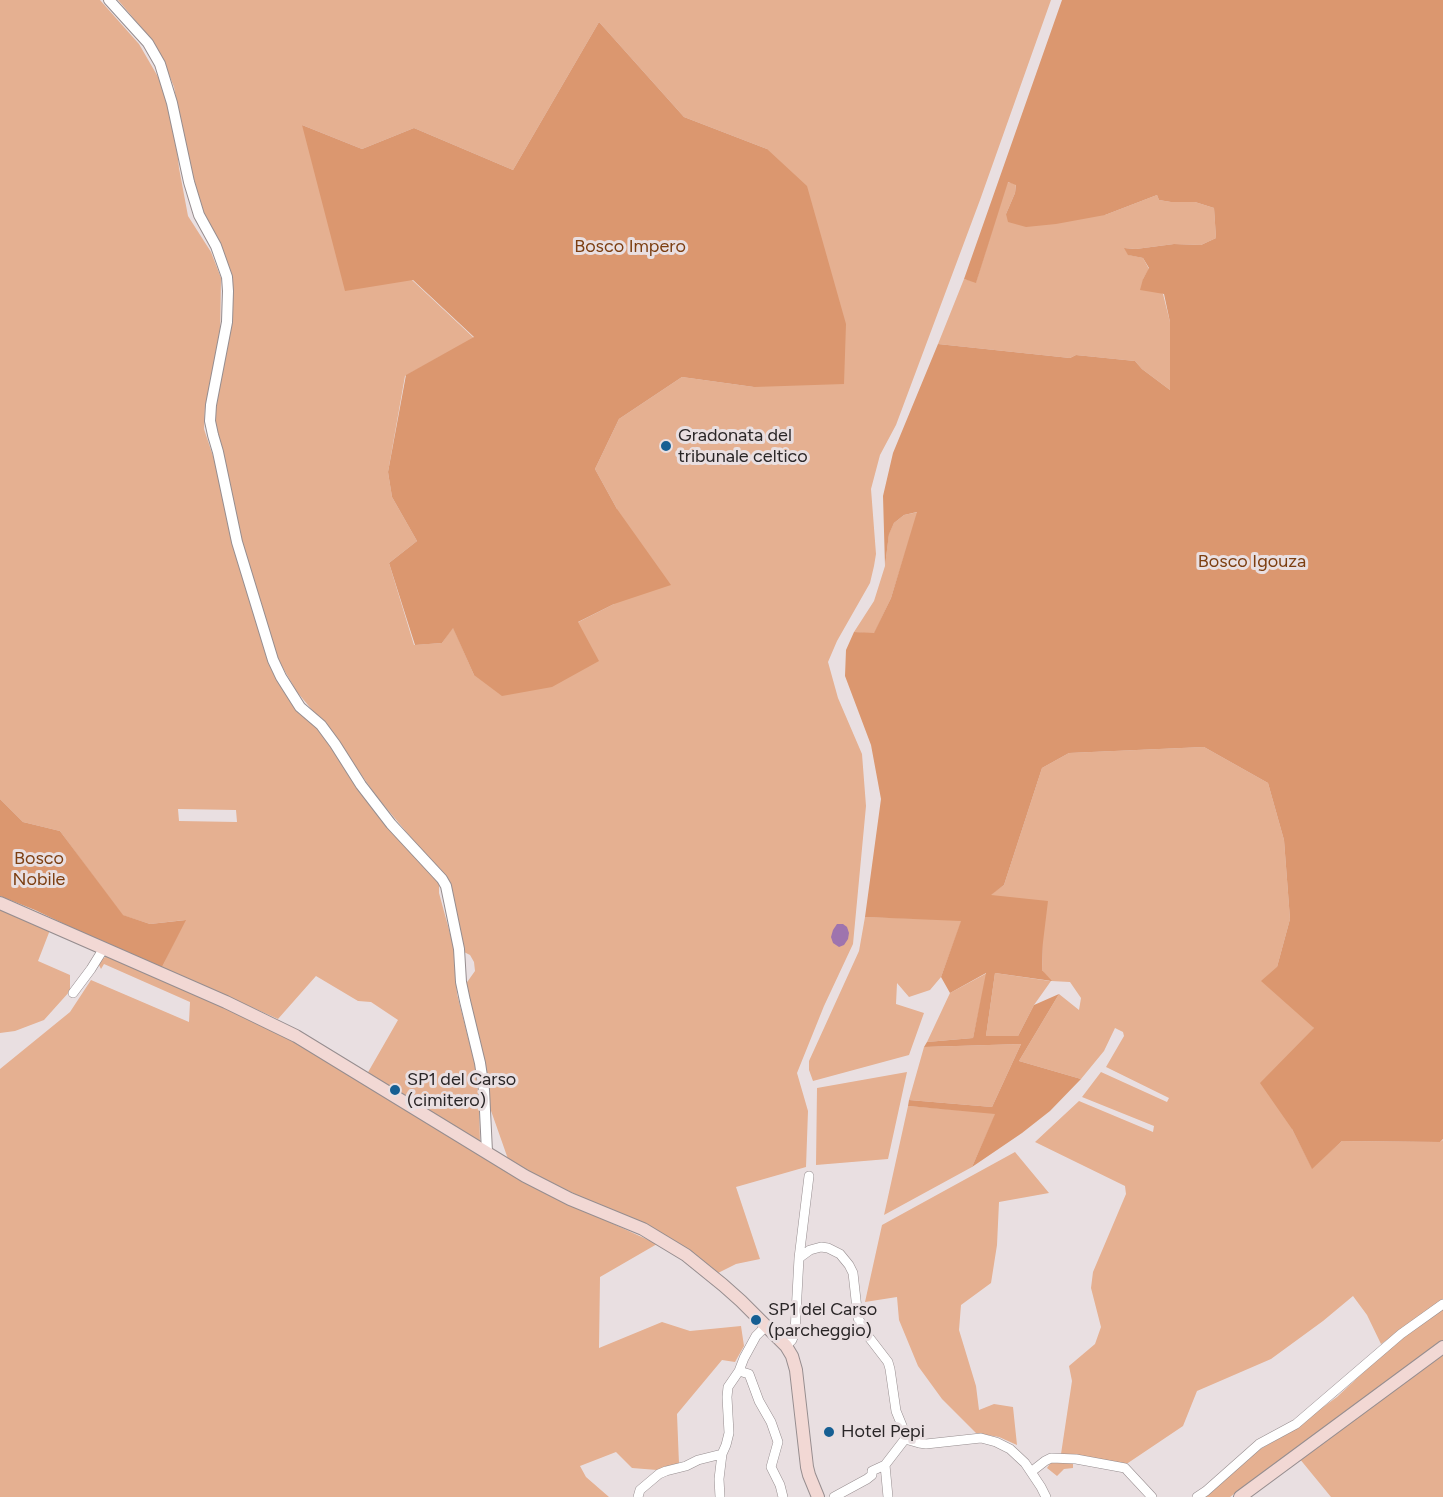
<!DOCTYPE html>
<style>
body{margin:0}
canvas{display:block;background:#e9dfe1}
</style>
<canvas width="1443" height="1497"></canvas>
<script>
const ctx = document.querySelector('canvas').getContext('2d');
ctx.lineJoin = 'round';
function fillPath(path, color) {
  ctx.fillStyle = color;
  ctx.fill(path, 'evenodd');
}
function toPath(rows) {
  const path = new Path2D();
  for (const r of rows) {
    path.moveTo(r[0], r[1]);
    for (let i = 2; i < r.length; i += 2) path.lineTo(r[i], r[i + 1]);
  }
  return path;
}
function strokePath(path, color, width, dash) {
  ctx.strokeStyle = color;
  ctx.lineWidth = width;
  ctx.lineCap = dash ? 'butt' : 'round';
  ctx.setLineDash(dash || []);
  ctx.stroke(path);
}
function write(font, color, halo, rows, align = 'center') {
  ctx.font = font + ' Figtree,sans-serif';
  ctx.lineWidth = 6;
  ctx.setLineDash([]);
  ctx.textBaseline = 'middle';
  ctx.strokeStyle = halo;
  ctx.fillStyle = color;
  for (const [text, x, y, turn = 0] of rows) {
    ctx.save();
    ctx.translate(x, y);
    ctx.rotate((+turn || 0) * Math.PI / 180);
    ctx.textAlign = isNaN(turn) ? turn : align;
    if (halo) ctx.strokeText(text, 0, 0);
    ctx.fillText(text, 0, 0);
    ctx.restore();
  }
}
const green = toPath([
 [0,0,100,0,139,44,161,82,176,140,179,168,188,216,211,252,221,278,220,341,205,407,204,429,214,459,246,585,266,656,280,685,298,712,316,727,345,767,439,883,439,893,454,948,457,994,476,1069,479,1104,480,1143,367,1074,398,1020,371,1002,358,1001,316,976,278,1019,162,967,185,920,150,924,122,915,60,831,23,822,0,799],
 [178,809,236,810,237,822,179,821],
 [118,0,1051,0,980,200,896,425,880,455,871,489,876,554,874,566,870,583,837,641,828,662,838,698,862,754,866,806,853,944,824,1006,797,1073,808,1111,806,1167,736,1187,760,1259,736,1264,718,1273,669,1239,529,1172,508,1159,489,1105,487,1075,465,985,475,971,474,962,470,955,462,951,440,872,377,797,334,736,297,692,276,656,244,552,215,420,217,396,233,319,233,296,231,274,203,213,193,178,178,109,174,87,162,57,147,34],
 [599,22,684,117,767,149,754,387,682,377,619,419,595,469,617,509,614,604,474,675,453,627,442,643,414,645,389,563,417,541,392,497,388,472,405,376,474,338,412,280,302,125,362,149,414,128,513,170],
 [1007,182,1016,184,1015,193,1006,214,1105,215,1157,195,1159,200,1171,202,1195,202,1214,208,1216,238,1201,245,1174,244,1136,249,1125,248,1129,255,1143,258,1149,269,1143,279,1163,294,1170,322,1170,390,1142,369,1135,361,1076,355,1070,358,938,344,964,279,976,282],
 [918,512,891,598,874,634,854,632,874,601,885,566,889,533,894,523,904,515],
 [1204,747,1268,783,1284,840,1290,919,1277,967,1314,1028,1292,1129,1312,1168,1342,1141,1440,1142,1443,1140,1443,1301,1381,1344,1367,1315,1353,1296,1323,1321,1271,1359,1197,1391,1183,1426,1125,1465,1099,1459,1061,1454,1072,1381,1069,1366,1095,1344,1101,1327,1091,1288,1093,1272,1126,1194,1125,1186,1035,1142,1079,1101,1153,1132,1154,1126,1082,1097,1101,1072,1167,1102,1169,1098,1106,1067,1124,1036,1123,1032,1115,1028,1104,1051,1081,1079,1019,1061,1059,994,1079,1010,1081,998,1070,982,1051,981,1034,1005,1018,1036,986,1036,995,973,1050,981,1042,970,1043,942,990,895,1004,885,1042,768,1069,753],
 [0,908,50,930,38,961,70,975,70,991,44,1020,15,1031,0,1033],
 [865,917,962,920,941,977,930,990,909,997,897,983,896,1004,924,1013,909,1055,813,1081,809,1070,809,1061,859,951],
 [107,956,196,994,277,1032,435,1126,533,1187,657,1244,600,1277,599,1348,662,1322,690,1331,741,1326,744,1346,735,1362,722,1360,677,1414,679,1464,657,1470,632,1468,616,1452,580,1466,586,1477,609,1497,0,1497,0,1069,70,1012,91,980,189,1022,190,1002,104,964,101,969,99,965,102,959],
 [987,973,973,1038,927,1042,950,993],
 [1021,1044,992,1107,909,1100,924,1047],
 [907,1072,888,1159,816,1165,817,1088],
 [908,1106,996,1113,972,1167,884,1215],
 [1015,1152,1049,1193,999,1202,997,1245,991,1283,961,1305,959,1330,976,1386,979,1410,994,1404,1013,1407,1017,1445,999,1437,976,1433,942,1399,918,1366,899,1320,897,1297,865,1302,882,1225],
 [1443,1308,1443,1341,1230,1497,1203,1497,1257,1451,1283,1436,1337,1397,1382,1355,1395,1341],
 [1443,1351,1443,1497,1331,1497,1299,1458],
 [1051,1462,1073,1463,1073,1468,1064,1469,1057,1476,1047,1468]
]);
const forest = toPath([
 [1062,0,1443,0,1443,1139,1440,1142,1342,1141,1312,1169,1292,1129,1260,1083,1314,1028,1261,981,1277,967,1290,919,1284,840,1268,783,1204,747,1069,753,1042,768,1004,885,991,895,1048,901,1043,942,1042,970,1052,981,995,973,986,1036,1018,1036,1034,1005,1059,994,1019,1061,1081,1079,1050,1111,1022,1133,972,1167,995,1114,908,1106,909,1100,992,1107,1021,1044,924,1047,927,1042,973,1038,986,973,950,993,941,977,961,921,865,917,881,799,871,745,845,676,846,650,854,632,874,633,891,598,917,512,904,515,894,523,889,534,885,566,883,496,893,453,938,344,1070,358,1076,355,1135,361,1142,369,1170,390,1170,322,1164,294,1140,290,1143,279,1149,268,1143,258,1128,255,1124,248,1136,249,1174,244,1201,245,1216,238,1214,208,1195,202,1171,202,1159,200,1157,195,1105,215,1056,224,1026,227,1008,222,1006,214,1015,193,1016,185,1008,182,976,283,964,279],
 [599,22,684,117,767,149,807,186,846,324,844,384,754,387,682,377,619,419,595,469,617,509,671,585,614,604,578,622,599,661,552,687,502,696,474,675,453,628,442,643,415,645,389,563,417,541,392,497,388,472,406,375,474,337,413,280,345,291,302,125,362,149,414,128,513,170],
 [0,799,23,822,60,831,123,915,150,924,186,920,162,967,77,930,35,910,0,896]
]);
const water = toPath([
 [837,924,843,924,847,927,849,933,848,939,844,945,839,947,833,943,831,937,833,930]
]);
const minor = toPath([
 [73,993,91,969,104,948],
 [799,1258,810,1250,821,1247,828,1248,840,1254,849,1265,853,1273,858,1318,868,1336,888,1362,890,1369,896,1411,905,1433,905,1439,885,1465,872,1471,872,1475,867,1479,834,1497],
 [786,1346,792,1340,795,1332,799,1258,809,1176],
 [739,1371,749,1374,759,1401,771,1422,778,1442,771,1467,780,1485,783,1497],
 [905,1439,919,1443,926,1444,981,1438,996,1442,1010,1449,1025,1463,1041,1487,1046,1497],
 [885,1465,888,1497],
 [1031,1472,1045,1461,1051,1458,1076,1459,1125,1468,1152,1497],
 [638,1497,640,1490,659,1474,666,1471,686,1466,698,1460,722,1454],
 [720,1497,719,1479,722,1454,726,1445,729,1433,727,1397,728,1387,739,1371,744,1358,756,1336,766,1326],
 [1197,1497,1206,1491,1259,1444,1296,1424,1401,1334,1443,1304]
]);
const tertiary = toPath([
 [109,0,148,43,160,64,172,103,189,182,199,215,216,246,227,277,228,291,227,322,211,405,210,421,213,435,218,452,237,542,273,660,281,677,300,707,321,725,335,744,361,785,391,824,442,879,446,886,459,949,461,982,465,1001,480,1063,484,1090,487,1152]
]);
const secondary = toPath([
 [0,903,226,1002,296,1036,525,1176,570,1199,643,1229,686,1255,723,1285,741,1301,786,1346,792,1356,796,1370,807,1467,809,1475,818,1497],
 [1240,1497,1443,1347]
]);
const markers = [
 [666,446,6,"#165f93"],
 [395,1090,6,"#165f93"],
 [756,1320,6,"#165f93"],
 [829,1432,6,"#165f93"]
];
const parkNames = [
 ["Bosco Impero",630,247],
 ["Bosco Igouza",1252,562],
 ["Bosco",39,859],
 ["Nobile",39,880]
];
const poiNames = [
 ["Gradonata del",678,436],
 ["tribunale celtico",678,457],
 ["SP1 del Carso",407,1080],
 ["(cimitero)",407,1101],
 ["SP1 del Carso",768,1310],
 ["(parcheggio)",768,1331],
 ["Hotel Pepi",841,1432]
];
fillPath(green, '#e5b091');
fillPath(forest, '#db976f');
fillPath(water, '#9e74ae');
strokePath(minor, '#968d8f', 10);
strokePath(tertiary, '#968d8f', 12);
strokePath(secondary, '#968d8f', 14);
strokePath(minor, '#fff', 9);
strokePath(tertiary, '#fff', 10);
strokePath(secondary, '#f2d8d4', 12);
for (const [x, y, r, color] of markers) {
  const dot = new Path2D();
  dot.arc(x, y, r, 0, 2 * Math.PI);
  ctx.fillStyle = color;
  ctx.fill(dot);
  strokePath(dot, '#e9dfe1', 2);
}
write('18px', '#7c3e11', '#e9dfe1', parkNames);
write('18px', '#2a2627', '#e9dfe1', poiNames, 'left');
</script>
